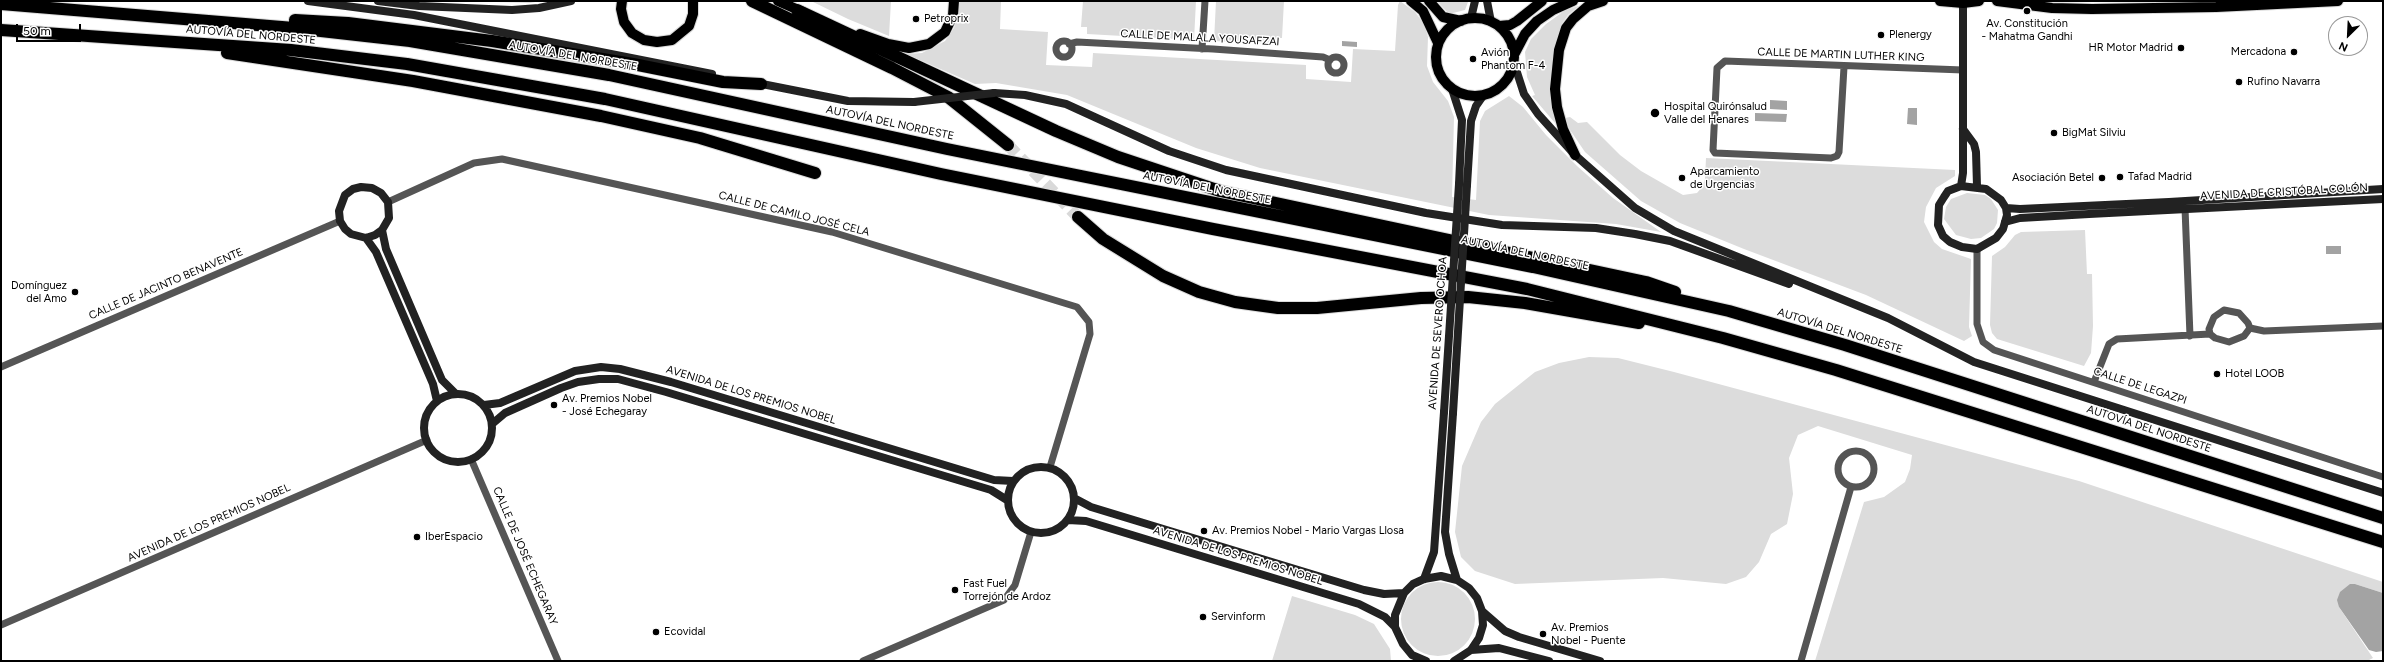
<!DOCTYPE html>
<meta charset="utf-8">
<style>
body{margin:0}
#map{position:relative;width:2384px;height:662px;overflow:hidden;background:#fff;font-family:Figtree,sans-serif}
canvas{display:block}
.frame{position:absolute;inset:0;border:2px solid #000;pointer-events:none}
.north{position:absolute;left:2328px;top:16px;width:40px;height:40px;box-sizing:border-box;background:#fff;border:1px solid #999;border-radius:50%;rotate:204deg;font-size:11px;font-weight:700;line-height:16px;text-align:center;color:#000}
.north::after{content:'';display:block;margin:auto;width:14px;height:18px;background:#000;clip-path:polygon(50% 0,100% 100%,50% 72%,0 100%)}
.scale{position:absolute;left:16px;top:24px;width:65px;height:18px;box-sizing:border-box;border:2px solid #000;border-top:0;padding-left:5px;font-size:12px;line-height:14px;white-space:nowrap;color:#000;-webkit-text-stroke:3px #fff;paint-order:stroke}
</style>
<div id="map">
<canvas width="2384" height="662"></canvas>
<div class="frame"></div>
<div class="north">N</div>
<div class="scale">50 m</div>
</div>
<script>
const ctx = document.querySelector('canvas').getContext('2d');
ctx.lineJoin = 'round';
function fillPath(path, color) {
  ctx.fillStyle = color;
  ctx.fill(path, 'evenodd');
}
function toPath(rows) {
  const path = new Path2D();
  for (const r of rows) {
    if (r.length === 3) {
      path.moveTo(r[0] + r[2], r[1]);
      path.arc(r[0], r[1], r[2], 0, 2 * Math.PI);
      continue;
    }
    path.moveTo(r[0], r[1]);
    for (let i = 2; i < r.length; i += 2) path.lineTo(r[i], r[i + 1]);
  }
  return path;
}
function strokePath(path, color, width, dash) {
  ctx.strokeStyle = color;
  ctx.lineWidth = width;
  ctx.lineCap = dash ? 'butt' : 'round';
  ctx.setLineDash(dash || []);
  ctx.stroke(path);
}
function write(font, color, halo, rows, align = 'center') {
  ctx.font = font + ' Figtree,sans-serif';
  ctx.lineWidth = 3;
  ctx.setLineDash([]);
  ctx.textBaseline = 'middle';
  ctx.strokeStyle = halo;
  ctx.fillStyle = color;
  for (const [text, x, y, turn = 0] of rows) {
    ctx.save();
    ctx.translate(x, y);
    ctx.rotate((+turn || 0) * Math.PI / 180);
    ctx.textAlign = isNaN(turn) ? turn : align;
    if (halo) ctx.strokeText(text, 0, 0);
    ctx.fillText(text, 0, 0);
    ctx.restore();
  }
}
const green = toPath([
 [463,1,541,1,530,3],
 [811,1,891,1,889,36,848,19],
 [959,1,1001,1,1000,29,1048,32,1046,65,1092,67,1093,53,1306,65,1306,79,1351,82,1353,49,1395,51,1398,5,1400,1,1415,12,1424,24,1428,37,1427,66,1433,82,1448,101,1454,117,1452,197,1476,200,1480,121,1485,111,1509,96,1523,107,1546,135,1577,166,1613,198,1661,232,1616,224,1489,215,1260,168,1196,148,1067,95,996,83,975,84,906,54,922,53,945,41,954,28,958,16],
 [1083,1,1196,1,1194,40,1087,34,1087,27,1081,27],
 [1216,1,1284,1,1282,38,1276,38,1275,44,1214,41],
 [1437,1,1468,1,1468,2,1465,10,1449,14],
 [1578,6,1579,6,1568,15,1563,22,1554,48,1552,78,1555,123,1532,96,1535,95,1527,77,1525,52,1531,39,1546,24,1564,11],
 [1570,117,1578,123,1587,122,1620,155,1641,171,1683,195,1697,193,1702,187,1705,179,1706,158,1955,170,1955,176,1936,188,1926,207,1924,222,1934,242,1942,249,1971,259,1969,327,1972,336,1964,341,1866,295,1744,249,1680,223,1641,201,1585,152,1568,127,1565,118],
 [1967,193,1985,195,1991,199,1998,210,1997,223,1994,229,1981,238,1971,239,1956,235,1944,219,1946,207,1951,199],
 [2085,230,2087,274,2092,274,2093,326,2091,353,2084,366,1997,339,1992,333,1990,325,1992,256,2005,247,2015,235,2021,232],
 [1589,357,1618,358,1674,372,2079,481,2383,582,2383,593,2355,584,2339,607,2373,658,2367,661,1815,661,1864,502,1884,497,1905,482,1910,469,1912,455,1818,426,1798,435,1789,458,1793,494,1787,524,1771,534,1759,562,1746,577,1726,584,1663,578,1515,584,1475,571,1461,557,1455,532,1462,466,1481,422,1495,404,1535,372,1559,363],
 [1438,619,37],
 [1292,596,1355,615,1374,624,1390,649,1391,661,1272,661]
]);
const water = toPath([
 [1342,41,1357,42,1357,47,1342,46],
 [1770,100,1787,101,1787,110,1770,109],
 [1908,108,1917,108,1917,125,1907,124],
 [1755,113,1787,114,1786,122,1755,121],
 [2326,246,2341,246,2341,254,2326,254],
 [2350,584,2355,584,2383,593,2383,651,2376,652,2369,650,2339,607,2337,600,2340,592]
]);
const highwayTunnel = toPath([
 [1008,145,1078,217]
]);
const street = toPath([
 [1064,49,8],
 [1069,44,1077,42,1213,49,1323,57,1330,60],
 [1202,49,1205,1],
 [1336,65,8],
 [1844,67,1839,152,1837,156,1831,158,1715,153,1713,150,1717,68,1725,61,1963,70],
 [388,202,474,163,502,159,832,232,1077,307,1089,322,1090,334,1050,467],
 [2185,208,2190,336],
 [1977,249,1977,324,1983,342,1994,350,2383,477],
 [2250,328,2264,331,2383,326],
 [1,367,340,221],
 [2094,382,2109,344,2117,339,2210,334,2215,338,2229,342,2244,336,2250,328,2248,323,2239,313,2224,310,2214,317,2209,329,2210,334],
 [1856,469,18],
 [471,459,558,661],
 [1,625,427,440],
 [863,661,1004,600,1015,585,1031,532],
 [1801,661,1851,487]
]);
const secondary = toPath([
 [308,1,414,15,712,74],
 [378,1,419,6,512,10,539,8,571,1],
 [1487,1,1491,22],
 [1471,18,1475,1],
 [1514,63,1524,94,1538,114,1575,155,1635,208,1674,231,1888,318,1974,362,2383,493],
 [757,83,848,101,914,102],
 [1452,89,1462,120,1459,184],
 [994,93,1025,95,1066,104,1169,151,1226,170,1426,213,1502,225,1596,228,1635,234,1670,241,1789,284],
 [1963,129,1974,144,1976,152,1977,186],
 [1467,185,1471,121,1476,106,1483,96],
 [1961,186,1986,189,2001,200,2006,208,2007,215,2003,229,1996,238,1977,249,1962,247,1950,242,1943,236,1938,225,1939,205,1944,197,1948,191,1961,186],
 [1961,186,1963,173,1963,3],
 [2006,208,2020,209,2169,202,2383,189],
 [2005,222,2020,218,2089,214,2383,199],
 [382,230,375,235,366,238,351,234,345,229,340,221,339,211,345,195,353,189,361,187,372,188,381,193,388,202,389,218,382,230,386,249,442,380,456,394],
 [366,238,376,252,433,384,437,401],
 [458,428,34],
 [484,405,500,403,575,371,601,367,620,369,671,382,994,480,1013,481],
 [1453,413,1445,532,1449,554,1457,580],
 [492,424,505,413,561,388,578,382,599,379,618,379,666,392,991,490,1007,500],
 [1041,500,33],
 [1074,498,1091,507,1364,590,1384,594,1404,593],
 [1068,520,1086,521,1359,604,1385,617,1395,627],
 [1424,579,1434,552,1444,412],
 [1482,611,1505,631,1519,637,1600,661],
 [1471,650,1499,648,1549,661],
 [1426,661,1412,655,1403,644,1395,627,1395,615,1404,593,1413,584,1424,579,1441,576,1457,580,1469,588,1477,598,1482,611,1483,625,1479,638,1471,650,1454,661]
]);
const primary = toPath([
 [622,1,621,9,624,22,632,33,644,40,657,42,672,40,689,26,693,14,693,1],
 [778,1,803,12],
 [1411,1,1423,11,1438,43],
 [1429,1,1443,17,1461,21],
 [1940,1,1963,3,1979,1],
 [1997,1,2052,8,2092,9,2216,7,2338,1],
 [1475,57,39],
 [1499,26,1510,25,1517,21,1542,1],
 [860,34,888,44,909,48,929,44,945,32,953,15,954,1],
 [1515,53,1525,34,1537,21,1553,10,1573,1],
 [1575,155,1563,129,1557,107,1555,89,1559,50,1566,28,1573,19,1588,6,1603,1]
]);
const highway = toPath([
 [752,1,892,68,948,97,1008,145],
 [1,4,294,28,410,41,609,75,947,149,1533,267,1729,311,1845,345,2383,518],
 [797,10,1056,131,1118,157,1220,191,1646,282,1675,292],
 [295,20,348,23,492,41,633,64,723,82,761,84],
 [1,30,291,50,407,64,605,99,941,174,1213,229,1527,289,1723,338,1836,370,2383,542],
 [227,53,413,81,601,116,700,138,815,173],
 [1078,217,1103,239,1163,276,1199,292,1235,302,1278,308,1317,308,1421,298,1468,297,1525,303,1639,323]
]);
const secondaryBridge = toPath([
 [914,102,994,93],
 [1444,412,1459,184],
 [1453,413,1467,185]
]);
const markers = [
 [2027,11,4,"#000"],
 [916,19,4,"#000"],
 [1881,35,4,"#000"],
 [2181,48,4,"#000"],
 [2294,52,4,"#000"],
 [1473,59,4,"#000"],
 [2239,82,4,"#000"],
 [1655,113,5,"#000"],
 [2054,133,4,"#000"],
 [2120,177,4,"#000"],
 [1682,178,4,"#000"],
 [2102,178,4,"#000"],
 [75,292,4,"#000"],
 [2217,374,4,"#000"],
 [554,405,4,"#000"],
 [1204,531,4,"#000"],
 [417,537,4,"#000"],
 [955,590,4,"#000"],
 [1203,617,4,"#000"],
 [656,632,4,"#000"],
 [1543,634,4,"#000"]
];
const poiNames = [
 ["Petroprix",924,19],
 ["Av. Constitución",2027,24,"center"],
 ["- Mahatma Gandhi",2027,37,"center"],
 ["Plenergy",1889,35],
 ["HR Motor Madrid",2173,48,"right"],
 ["Mercadona",2286,52,"right"],
 ["Avión",1481,53],
 ["Phantom F-4",1481,66],
 ["Rufino Navarra",2247,82],
 ["Hospital Quirónsalud",1664,107],
 ["Valle del Henares",1664,120],
 ["BigMat Silviu",2062,133],
 ["Aparcamiento",1690,172],
 ["de Urgencias",1690,185],
 ["Tafad Madrid",2128,177],
 ["Asociación Betel",2094,178,"right"],
 ["Domínguez",67,286,"right"],
 ["del Amo",67,299,"right"],
 ["Hotel LOOB",2225,374],
 ["Av. Premios Nobel",562,399],
 ["- José Echegaray",562,412],
 ["Av. Premios Nobel - Mario Vargas Llosa",1212,531],
 ["IberEspacio",425,537],
 ["Fast Fuel",963,584],
 ["Torrejón de Ardoz",963,597],
 ["Servinform",1211,617],
 ["Av. Premios",1551,628],
 ["Nobel - Puente",1551,641],
 ["Ecovidal",664,632]
];
const streetNames = [
 ["AUTOVÍA DEL NORDESTE",251,35,5],
 ["CALLE DE MALALA YOUSAFZAI",1200,38,3],
 ["CALLE DE MARTIN LUTHER KING",1841,55,2],
 ["AUTOVÍA DEL NORDESTE",573,56,10],
 ["AUTOVÍA DEL NORDESTE",890,123,12],
 ["AUTOVÍA DEL NORDESTE",1207,188,11],
 ["AVENIDA DE CRISTÓBAL COLÓN",2284,192,-3],
 ["CALLE DE CAMILO JOSÉ CELA",794,214,14],
 ["AUTOVÍA DEL NORDESTE",1525,253,12],
 ["CALLE DE JACINTO BENAVENTE",166,284,-23],
 ["AUTOVÍA DEL NORDESTE",1840,331,17],
 ["AVENIDA DE SEVERO OCHOA",1438,333,-86],
 ["CALLE DE LEGAZPI",2140,386,18],
 ["AVENIDA DE LOS PREMIOS NOBEL",751,395,17],
 ["AUTOVÍA DEL NORDESTE",2149,429,18],
 ["AVENIDA DE LOS PREMIOS NOBEL",209,523,-24],
 ["CALLE DE JOSÉ ECHEGARAY",525,556,67],
 ["AVENIDA DE LOS PREMIOS NOBEL",1238,556,17]
];
fillPath(green, '#dcdcdc');
fillPath(water, '#a3a3a3');
strokePath(highwayTunnel, '#d9d9d9', 12, [12, 6]);
strokePath(primary, '#dbdbdb', 12);
strokePath(highway, '#dbdbdb', 14);
strokePath(street, '#555', 7);
strokePath(secondary, '#222', 8);
strokePath(primary, '#000', 10);
strokePath(highway, '#000', 12);
strokePath(secondaryBridge, '#222', 8);
for (const [x, y, r, color] of markers) {
  const dot = new Path2D();
  dot.arc(x, y, r, 0, 2 * Math.PI);
  ctx.fillStyle = color;
  ctx.fill(dot);
  strokePath(dot, '#fff', 1.5);
}
write('11px', '#000', '#fff', poiNames, 'left');
write('11px', '#000', '#fff', streetNames);
</script>
